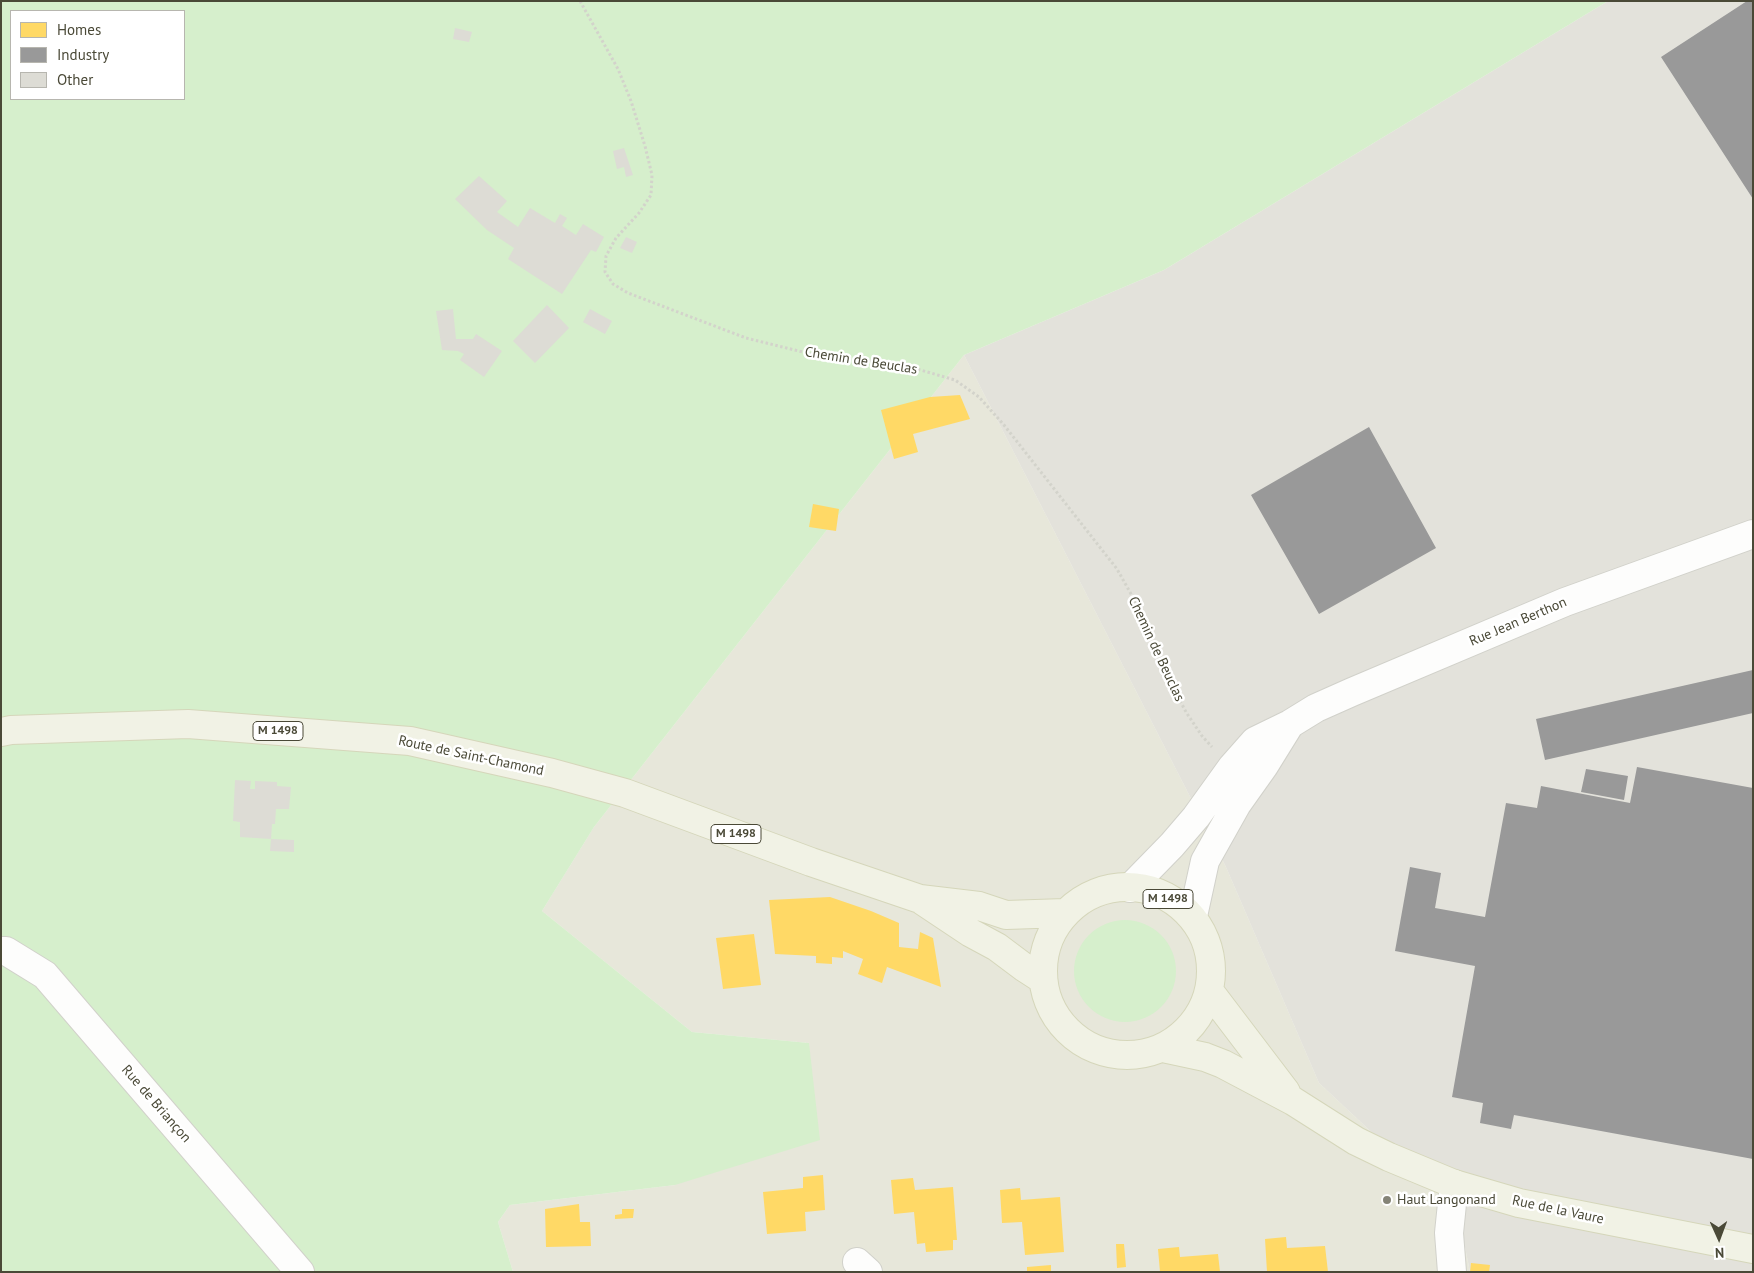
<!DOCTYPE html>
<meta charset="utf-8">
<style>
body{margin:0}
#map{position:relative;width:1754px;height:1273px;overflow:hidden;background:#f3f3ed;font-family:"PT Sans",sans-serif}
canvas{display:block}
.frame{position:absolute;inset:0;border:2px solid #4a4937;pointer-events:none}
.legend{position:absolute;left:10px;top:10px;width:175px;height:90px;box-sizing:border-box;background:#fff;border:1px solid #b7b6af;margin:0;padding:6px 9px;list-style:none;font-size:15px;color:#4a4937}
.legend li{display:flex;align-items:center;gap:10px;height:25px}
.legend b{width:25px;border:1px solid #b7b6af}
.north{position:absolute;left:1694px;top:1213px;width:50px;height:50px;-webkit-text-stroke:4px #fff;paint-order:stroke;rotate:178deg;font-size:14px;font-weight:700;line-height:20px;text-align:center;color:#4a4937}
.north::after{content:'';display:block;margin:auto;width:18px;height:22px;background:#4a4937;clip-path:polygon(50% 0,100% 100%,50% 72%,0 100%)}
</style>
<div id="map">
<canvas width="1754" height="1273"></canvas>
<div class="frame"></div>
<ul class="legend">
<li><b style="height:14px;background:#ffd966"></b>Homes</li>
<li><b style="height:14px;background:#999"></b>Industry</li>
<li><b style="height:14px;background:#dddcd5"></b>Other</li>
</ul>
<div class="north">N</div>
</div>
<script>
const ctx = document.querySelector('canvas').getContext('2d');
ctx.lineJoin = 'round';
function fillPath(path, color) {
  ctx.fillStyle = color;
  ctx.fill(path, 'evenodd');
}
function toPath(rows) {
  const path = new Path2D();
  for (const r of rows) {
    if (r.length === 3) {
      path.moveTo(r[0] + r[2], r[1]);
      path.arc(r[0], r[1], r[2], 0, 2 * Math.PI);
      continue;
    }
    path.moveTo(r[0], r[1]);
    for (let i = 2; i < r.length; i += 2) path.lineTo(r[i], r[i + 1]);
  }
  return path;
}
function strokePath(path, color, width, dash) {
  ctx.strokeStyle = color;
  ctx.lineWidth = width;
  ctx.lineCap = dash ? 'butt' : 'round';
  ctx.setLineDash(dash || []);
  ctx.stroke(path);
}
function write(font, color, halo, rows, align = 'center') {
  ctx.font = font + ' "PT Sans",sans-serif';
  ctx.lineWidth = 5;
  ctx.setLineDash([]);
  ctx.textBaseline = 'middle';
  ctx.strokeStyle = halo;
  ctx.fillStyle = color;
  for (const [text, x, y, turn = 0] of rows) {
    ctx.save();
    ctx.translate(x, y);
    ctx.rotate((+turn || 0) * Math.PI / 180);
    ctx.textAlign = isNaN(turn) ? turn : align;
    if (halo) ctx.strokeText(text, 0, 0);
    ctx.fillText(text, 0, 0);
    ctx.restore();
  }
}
const residential = toPath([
 [964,355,1226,867,1319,1083,1458,1213,1470,1272,513,1272,498,1222,510,1205,675,1185,809,1043,692,1032,542,911,594,827]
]);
const industrial = toPath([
 [1608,1,1753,1,1753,1272,1470,1272,1458,1213,1319,1083,1226,867,964,355,1164,270]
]);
const green = toPath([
 [1,1,1608,1,1164,270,964,355,594,827,542,911,692,1032,809,1043,820,1140,675,1185,510,1205,498,1222,513,1272,1,1272],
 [11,11,184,11,184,99,11,99],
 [1125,971,51]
]);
const homes = toPath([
 [960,395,970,419,913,434,918,452,894,459,881,410,930,397],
 [813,504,839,509,836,531,809,527],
 [830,897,871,911,899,923,899,947,918,949,920,932,933,938,941,987,887,967,882,983,858,974,863,959,843,951,843,958,832,957,832,964,816,963,816,956,775,954,769,900],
 [754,934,761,985,723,989,716,938],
 [823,1175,825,1210,805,1212,806,1231,767,1234,763,1192,803,1188,803,1177],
 [913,1178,915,1190,953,1187,957,1240,953,1240,953,1250,926,1252,925,1243,917,1244,914,1212,894,1214,891,1180],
 [1020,1188,1021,1200,1060,1197,1064,1252,1025,1255,1022,1222,1002,1223,1000,1190],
 [579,1204,580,1222,590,1222,591,1246,546,1247,545,1209],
 [622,1209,634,1209,633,1218,615,1219,615,1215,622,1214],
 [1286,1237,1287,1248,1325,1246,1328,1272,1267,1272,1265,1239],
 [1116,1244,1124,1244,1126,1267,1117,1268],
 [1179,1247,1180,1257,1218,1254,1220,1272,1160,1272,1158,1249],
 [1471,1263,1490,1265,1489,1272,1470,1272],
 [1051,1265,1051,1272,1027,1272,1027,1267]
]);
const industry = toPath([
 [1747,1,1753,1,1753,199,1661,57],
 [1369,427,1436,548,1319,614,1251,495],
 [1753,670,1753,713,1545,760,1536,719],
 [1637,767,1753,788,1753,1159,1514,1115,1511,1129,1480,1123,1483,1103,1452,1097,1475,966,1395,951,1410,867,1441,873,1435,908,1485,917,1506,803,1537,808,1541,786,1630,803],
 [1586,769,1628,776,1624,800,1581,792]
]);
const building = toPath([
 [455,28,472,32,469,42,453,39],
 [624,148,633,175,626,177,624,167,617,169,613,151],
 [479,176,507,201,497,212,518,227,530,208,555,223,560,214,567,218,562,226,576,235,583,224,604,237,596,252,591,250,562,294,508,259,514,248,487,230,455,199],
 [626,237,637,242,632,253,620,248],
 [547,305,569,328,535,363,513,341],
 [453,309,456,339,473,339,476,334,502,351,484,377,460,360,464,354,458,351,442,350,436,311],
 [590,309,612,321,605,334,583,322],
 [235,780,251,781,250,789,255,789,255,781,277,782,277,786,291,787,289,809,276,809,275,824,272,824,271,839,240,837,240,822,233,821],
 [271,839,294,840,294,852,270,851]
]);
const path = toPath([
 [580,1,618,69,631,101,645,146,652,175,651,195,639,213,616,238,606,256,605,272,613,284,628,293,746,338,827,358,869,361,917,369,955,380,979,397,1004,425,1117,569,1140,610,1169,680,1186,712,1202,736,1212,747]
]);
const minor = toPath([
 [1130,888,1172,845,1196,817,1232,767,1255,741,1290,724,1316,708,1352,692,1565,602,1753,534],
 [1193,916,1205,861,1237,804,1264,766,1290,724],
 [1,951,6,951,45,975,300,1272],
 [857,1262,868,1272],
 [1452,1272,1449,1233,1454,1184]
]);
const major = toPath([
 [1,732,11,730,188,724,410,741,552,773,625,793,811,862,920,899,979,906,1006,915,1065,913],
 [1127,971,84],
 [923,901,971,933,997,947,1025,968,1042,979],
 [1210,992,1286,1092],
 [1163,1048,1205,1057,1223,1064,1293,1101,1356,1141,1389,1157,1454,1184,1519,1203,1753,1249]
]);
const markers = [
 [1387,1200,5,"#858477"]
];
const shields = [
 [278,731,50],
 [736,834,50],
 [1168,899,50]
];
const shieldNames = [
 ["M 1498",278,731],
 ["M 1498",736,834],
 ["M 1498",1168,899]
];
const streetNames = [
 ["Chemin de Beuclas",861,361,9],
 ["Rue Jean Berthon",1518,622,-23],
 ["Chemin de Beuclas",1156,649,65],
 ["Route de Saint-Chamond",471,756,12],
 ["Rue de Briançon",156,1104,49],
 ["Rue de la Vaure",1558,1210,12]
];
const poiNames = [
 ["Haut Langonand",1397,1200]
];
fillPath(residential, '#e7e7da');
fillPath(industrial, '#e3e2db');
fillPath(green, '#d6efcc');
fillPath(homes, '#ffd966');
fillPath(industry, '#999');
fillPath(building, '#dddcd5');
strokePath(minor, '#d1d1ca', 30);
strokePath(major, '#d5d6ba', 30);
strokePath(path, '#d3d3cb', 3, [2.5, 2.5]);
strokePath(minor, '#fdfdfc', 28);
strokePath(major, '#f1f2e5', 28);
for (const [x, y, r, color] of markers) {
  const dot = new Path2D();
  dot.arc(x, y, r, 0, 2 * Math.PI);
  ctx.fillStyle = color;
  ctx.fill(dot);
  strokePath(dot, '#fff', 2);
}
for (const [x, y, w] of shields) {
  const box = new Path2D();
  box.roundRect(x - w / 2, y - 9.5, w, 19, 4);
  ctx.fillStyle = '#fff';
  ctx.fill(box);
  strokePath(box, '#4a4937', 1);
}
write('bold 12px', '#4a4937', null, shieldNames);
write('14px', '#4a4937', '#fff', streetNames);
write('14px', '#4a4937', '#fff', poiNames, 'left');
</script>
